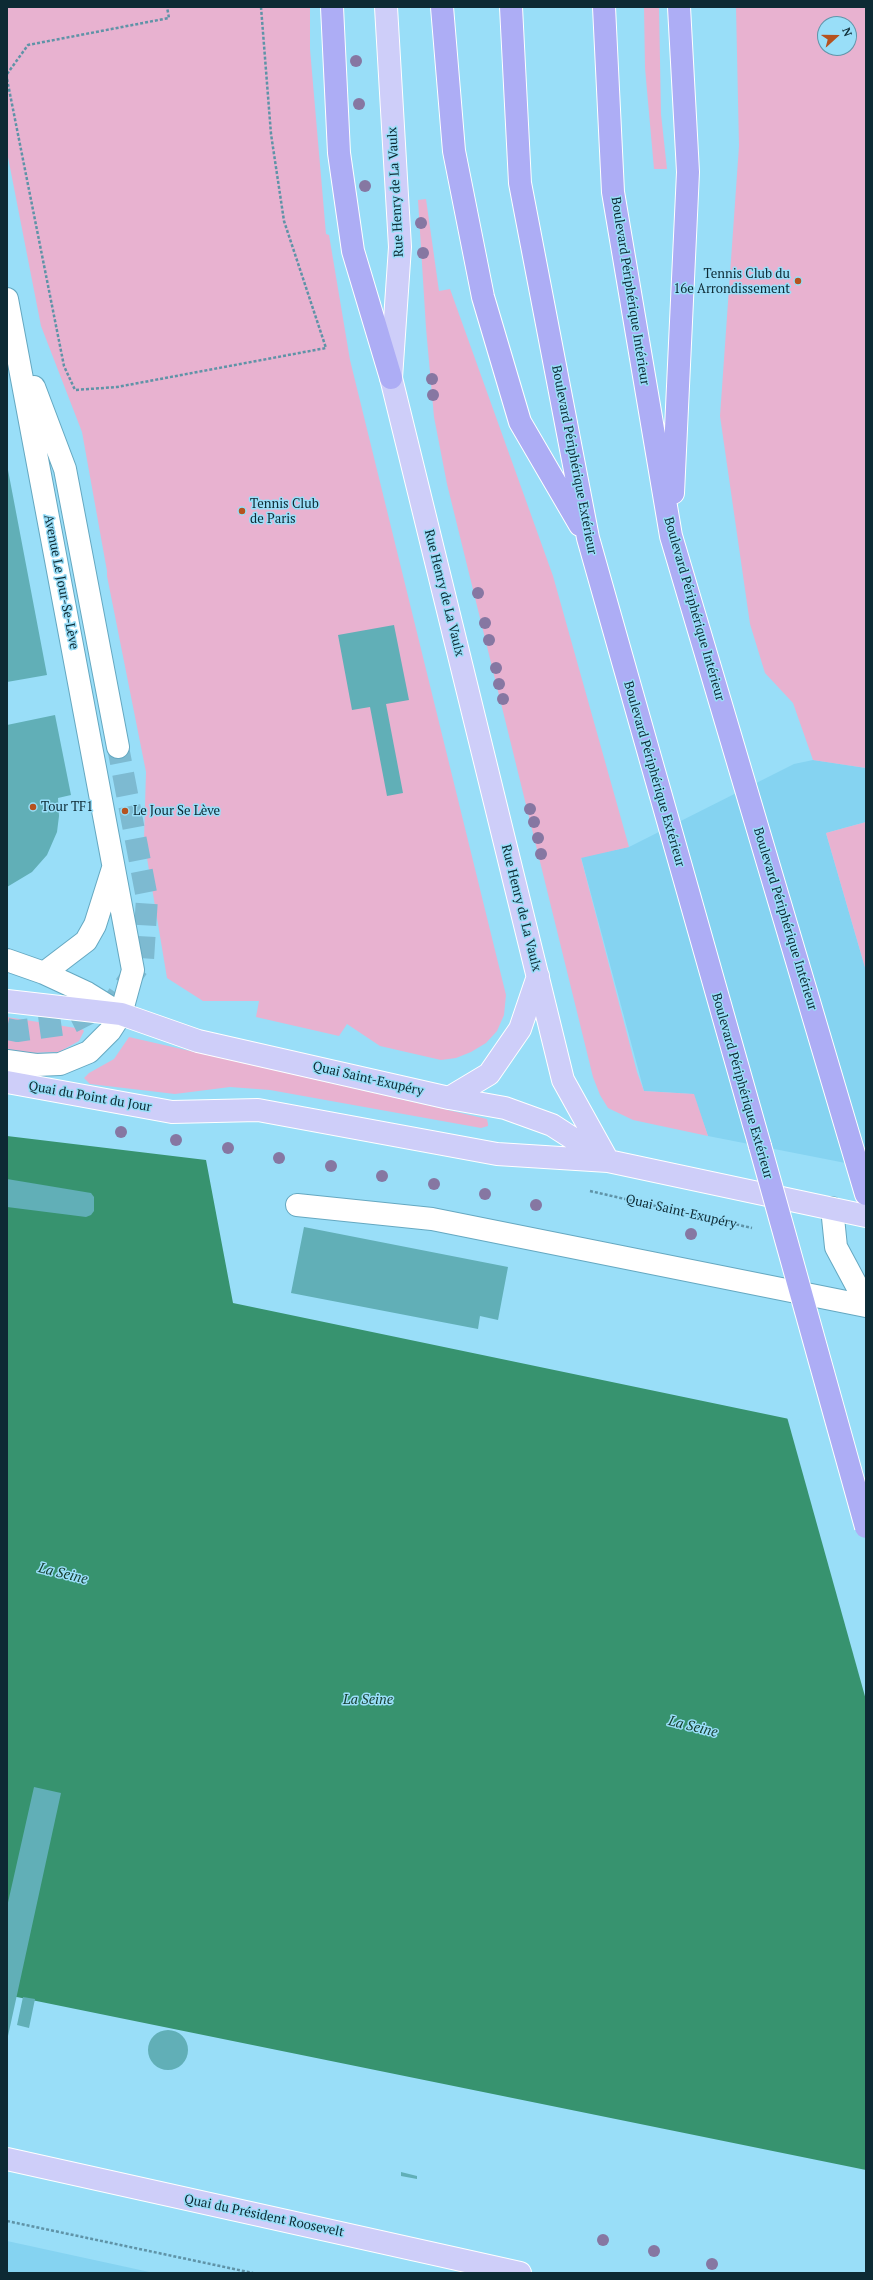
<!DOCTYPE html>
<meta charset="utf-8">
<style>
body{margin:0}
#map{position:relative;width:873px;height:2280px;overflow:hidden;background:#99def8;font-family:"PT Serif",serif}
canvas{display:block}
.frame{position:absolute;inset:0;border:8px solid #0d2a34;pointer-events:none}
.north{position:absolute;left:817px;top:16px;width:40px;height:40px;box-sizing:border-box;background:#99def8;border:1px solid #6196aa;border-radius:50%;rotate:69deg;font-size:11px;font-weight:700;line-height:16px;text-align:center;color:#0d2a34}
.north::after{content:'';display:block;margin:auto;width:14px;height:18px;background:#b6521f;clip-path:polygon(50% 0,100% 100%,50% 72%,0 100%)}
</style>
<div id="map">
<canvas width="873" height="2280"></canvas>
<div class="frame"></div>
<div class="north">N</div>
</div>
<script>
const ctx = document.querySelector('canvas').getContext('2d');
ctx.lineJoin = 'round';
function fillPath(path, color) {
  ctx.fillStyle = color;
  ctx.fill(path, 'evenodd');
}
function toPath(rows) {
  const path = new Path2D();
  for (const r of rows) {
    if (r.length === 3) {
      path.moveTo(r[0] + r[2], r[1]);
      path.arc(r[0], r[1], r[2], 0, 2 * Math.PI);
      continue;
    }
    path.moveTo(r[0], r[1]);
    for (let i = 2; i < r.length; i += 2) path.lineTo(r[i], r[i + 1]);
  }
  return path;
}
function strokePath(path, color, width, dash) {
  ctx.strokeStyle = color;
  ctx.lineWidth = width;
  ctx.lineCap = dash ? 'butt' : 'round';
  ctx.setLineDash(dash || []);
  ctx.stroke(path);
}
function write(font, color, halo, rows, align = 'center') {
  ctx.font = font + ' "PT Serif",serif';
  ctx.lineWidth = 3;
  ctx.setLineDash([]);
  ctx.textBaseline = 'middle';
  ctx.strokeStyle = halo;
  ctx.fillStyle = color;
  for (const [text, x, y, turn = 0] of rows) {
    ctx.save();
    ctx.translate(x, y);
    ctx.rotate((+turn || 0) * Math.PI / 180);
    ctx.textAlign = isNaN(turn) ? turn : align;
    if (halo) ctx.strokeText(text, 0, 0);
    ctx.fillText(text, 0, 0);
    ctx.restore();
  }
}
const built = toPath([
 [813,760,866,768,866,822,826,833,866,971,866,1167,708,1136,693,1094,644,1091,581,857,629,847,794,764],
 [7,2241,154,2273,7,2273]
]);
const green = toPath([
 [7,7,310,7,310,49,326,234,329,235,350,360,506,995,504,1015,497,1031,486,1043,471,1052,456,1058,441,1060,380,1046,347,1024,339,1036,256,1017,259,1001,203,1001,167,978,144,840,146,772,107,576,107,571,82,432,41,326,7,152],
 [644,7,659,7,661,114,667,169,654,169,645,68],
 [736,7,866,7,866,768,813,760,793,703,765,673,750,624,720,416,739,146],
 [825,24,849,24,849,48,825,48],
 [426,199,439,291,450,289,553,576,629,847,581,858,637,1072,644,1091,694,1094,708,1136,633,1120,608,1108,600,1095,593,1077,447,484,434,417,426,328,418,200],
 [866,822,866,971,826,833],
 [7,1017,82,1029,84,1031,79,1041,59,1052,30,1053,7,1049],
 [129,1037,487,1119,488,1124,488,1126,481,1128,270,1090,230,1087,175,1094,90,1084,84,1078,89,1073,114,1059]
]);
const water = toPath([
 [7,1136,206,1160,233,1303,866,1435,866,2170,7,1995]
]);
const pier = toPath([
 [787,1417,866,1433,866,1700]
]);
const building = toPath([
 [8,470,47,675,7,682,7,471],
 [394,625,409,700,386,704,403,793,387,796,370,707,352,710,338,635],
 [55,715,71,795,58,798,59,816,57,832,47,855,32,872,7,887,7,725],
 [7,1179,91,1193,94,1197,94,1211,91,1215,86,1217,7,1207],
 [304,1227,508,1267,498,1320,480,1316,478,1329,291,1293],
 [34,1787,61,1793,8,2036,7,1907],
 [23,1997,35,1999,29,2028,17,2025],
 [168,2050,20],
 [401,2172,417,2176,417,2179,401,2176]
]);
const minorTunnel = toPath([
 [7,1029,17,1031,68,1024,114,1001,143,960,147,898,118,747]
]);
const path = toPath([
 [7,74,28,45,169,18,167,7],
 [7,79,64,366,75,390,117,387,326,348,284,221,271,134,261,7],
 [590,1191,752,1228],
 [7,2221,253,2273]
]);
const minor = toPath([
 [7,299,133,970,121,1014,110,1031,89,1052,60,1064,36,1065,7,1061],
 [34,387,65,469,118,747],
 [7,960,44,973,87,993,121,1014],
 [44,973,86,941,95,925,113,868],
 [297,1205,432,1219,866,1306],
 [832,1208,836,1247,866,1303]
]);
const major = toPath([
 [386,7,400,247,391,378,563,1080,608,1161],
 [7,1001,121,1014,198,1041,449,1098,505,1108,552,1125,603,1158],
 [7,1082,172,1112,258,1110,497,1154,608,1161,866,1216],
 [449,1098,489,1074,520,1029,538,976],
 [7,2159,520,2273]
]);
const highway = toPath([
 [332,7,339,153,353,251,391,378],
 [442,7,454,151,483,297,520,422,580,525],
 [511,7,520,183,588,538,760,1146],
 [604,7,613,192,671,536,866,1194],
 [673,493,688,172,679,7]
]);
const highwayBridge = toPath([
 [760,1146,866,1527]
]);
const trees = [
 [356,61],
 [359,104],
 [365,186],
 [421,223],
 [423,253],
 [432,379],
 [433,395],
 [478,593],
 [485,623],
 [489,640],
 [496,668],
 [499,684],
 [503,699],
 [530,809],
 [534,822],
 [538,838],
 [541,854],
 [121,1132],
 [176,1140],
 [228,1148],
 [279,1158],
 [331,1166],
 [382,1176],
 [434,1184],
 [485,1194],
 [536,1205],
 [691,1234],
 [603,2240],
 [654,2251],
 [712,2264]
];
const markers = [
 [798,281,4,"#b6521f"],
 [242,511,4,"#b6521f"],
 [33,807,4,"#b6521f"],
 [125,811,4,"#b6521f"]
];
const streetNames = [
 ["Rue Henry de La Vaulx",396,192,-93],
 ["Boulevard Périphérique Intérieur",630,291,81],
 ["Boulevard Périphérique Extérieur",574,460,79],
 ["Avenue Le Jour-Se-Lève",61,582,79],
 ["Rue Henry de La Vaulx",444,593,76],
 ["Boulevard Périphérique Intérieur",694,609,74],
 ["Boulevard Périphérique Extérieur",654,774,74],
 ["Rue Henry de La Vaulx",521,908,76],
 ["Boulevard Périphérique Intérieur",785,919,73],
 ["Quai Saint-Exupéry",368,1079,13],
 ["Boulevard Périphérique Extérieur",742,1086,74],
 ["Quai du Point du Jour",90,1097,10],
 ["Quai Saint-Exupéry",681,1212,13],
 ["Quai du Président Roosevelt",264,2216,12]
];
const poiNames = [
 ["Tennis Club du",790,274,"right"],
 ["16e Arrondissement",790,289,"right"],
 ["Tennis Club",250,504],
 ["de Paris",250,519],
 ["Tour TF1",41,807],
 ["Le Jour Se Lève",133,811]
];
const waterNames = [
 ["La Seine",63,1574,14],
 ["La Seine",368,1700],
 ["La Seine",693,1727,14]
];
fillPath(built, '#85d3f1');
fillPath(green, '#e8b2d0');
fillPath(water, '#37936f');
fillPath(pier, '#99def8');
fillPath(building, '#61afb7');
strokePath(minorTunnel, '#7dbad1', 22, [22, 11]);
strokePath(minor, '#65a8c1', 24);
strokePath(major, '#fff', 24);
strokePath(highway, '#fff', 24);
strokePath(path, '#5f93a7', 2.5, [3, 2]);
strokePath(minor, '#fff', 22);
strokePath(major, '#cecef9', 22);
strokePath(highway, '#adadf5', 22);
strokePath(highwayBridge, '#fff', 24, []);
strokePath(highwayBridge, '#adadf5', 22);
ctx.fillStyle = '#8677a2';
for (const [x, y] of trees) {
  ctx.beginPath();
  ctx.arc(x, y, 6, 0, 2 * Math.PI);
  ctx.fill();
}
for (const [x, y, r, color] of markers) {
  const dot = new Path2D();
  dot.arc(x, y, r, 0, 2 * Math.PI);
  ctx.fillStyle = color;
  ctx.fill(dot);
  strokePath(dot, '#99def8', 1.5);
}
write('13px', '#0d2a34', '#99def8', streetNames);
write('13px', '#0d2a34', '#99def8', poiNames, 'left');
write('italic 14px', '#143c2c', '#99def8', waterNames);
</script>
